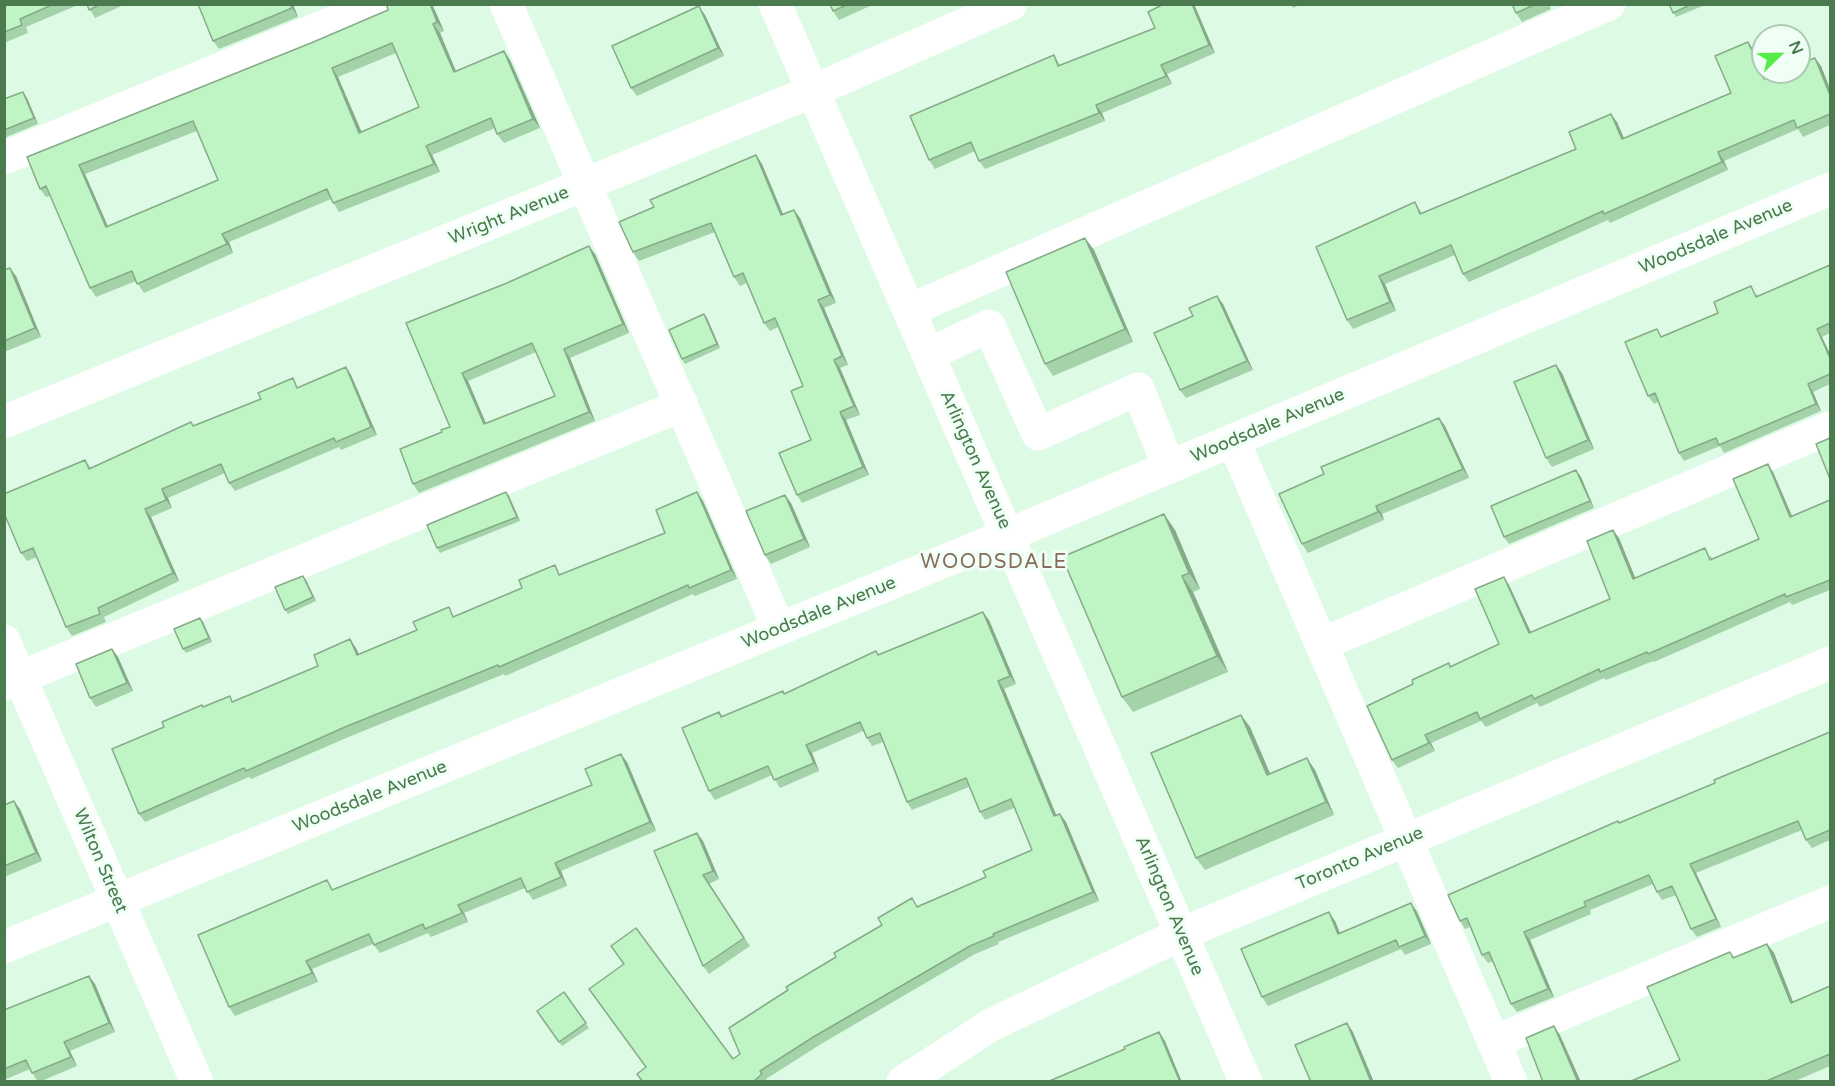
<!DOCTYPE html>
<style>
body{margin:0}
#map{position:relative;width:1835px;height:1086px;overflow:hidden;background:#e9fdef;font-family:"Varela Round",sans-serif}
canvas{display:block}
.frame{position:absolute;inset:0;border:6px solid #4a7a4d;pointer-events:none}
.north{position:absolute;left:1751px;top:24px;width:60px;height:60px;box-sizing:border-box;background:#f0fff5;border:2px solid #aecab2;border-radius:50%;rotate:67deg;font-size:16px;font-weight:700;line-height:24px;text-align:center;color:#4a7a4d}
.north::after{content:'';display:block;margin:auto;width:21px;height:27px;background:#56ec49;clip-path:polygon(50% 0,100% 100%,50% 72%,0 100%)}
</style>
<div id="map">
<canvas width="1835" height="1086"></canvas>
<div class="frame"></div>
<div class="north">N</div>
</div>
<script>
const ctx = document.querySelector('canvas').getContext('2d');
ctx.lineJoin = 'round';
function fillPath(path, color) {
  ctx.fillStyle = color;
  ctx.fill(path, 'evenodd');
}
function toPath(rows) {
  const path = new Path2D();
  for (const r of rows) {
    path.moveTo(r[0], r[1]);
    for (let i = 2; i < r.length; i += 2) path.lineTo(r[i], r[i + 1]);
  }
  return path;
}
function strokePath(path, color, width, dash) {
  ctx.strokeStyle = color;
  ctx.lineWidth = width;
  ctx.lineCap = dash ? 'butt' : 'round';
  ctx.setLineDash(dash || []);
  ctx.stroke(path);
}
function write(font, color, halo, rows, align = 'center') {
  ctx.font = font + ' "Varela Round",sans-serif';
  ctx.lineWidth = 6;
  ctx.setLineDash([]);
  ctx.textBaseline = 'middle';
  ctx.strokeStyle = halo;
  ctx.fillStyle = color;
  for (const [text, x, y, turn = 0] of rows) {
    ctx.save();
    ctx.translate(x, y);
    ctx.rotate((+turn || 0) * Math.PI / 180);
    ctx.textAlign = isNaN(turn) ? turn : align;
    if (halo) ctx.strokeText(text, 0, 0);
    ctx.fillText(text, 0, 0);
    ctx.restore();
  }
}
const residential = toPath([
 [5,5,1830,5,1830,1081,5,1081],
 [1763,36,1799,36,1799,72,1763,72]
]);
const minor = toPath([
 [506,4,779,629],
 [775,4,1246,1082],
 [4,158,378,4],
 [910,310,1609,4],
 [929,354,989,326,1038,434,1138,389,1169,467],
 [4,422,813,91,1011,4],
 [1233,440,1511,1082],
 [4,641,197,1082],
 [1322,644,1830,428],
 [4,684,682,405],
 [4,947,1008,535,1830,189],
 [1494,1042,1830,902],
 [903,1082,991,1025,1181,934,1830,663]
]);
const wall = toPath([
 [4,4,80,4,26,27,28,33,4,43],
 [87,4,126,4,95,18],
 [293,4,298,17,219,49,213,41],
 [391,4,432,4,444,31,440,33,456,71,504,51,510,60,540,128,504,143,497,134,495,128,432,155,440,172,339,212,331,199,229,242,233,253,144,293,136,281,96,297,90,288,51,196,46,197,40,189,27,157,311,43,388,10],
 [396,53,419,107,361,132,338,77],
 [197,131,218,180,108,226,85,174],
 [830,4,870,4,870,6,839,20,833,11],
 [1164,4,1194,4,1215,53,1167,74,1172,84,1102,113,1105,121,985,169,979,161,975,151,935,169,929,160,1054,55,1060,65,1155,28],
 [1291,4,1301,4,1293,8],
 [1512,4,1549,4,1551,9,1522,22,1516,13],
 [1669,4,1705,5,1676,17],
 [705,15,724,56,637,96,631,88],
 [1754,50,1766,78,1821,66,1830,89,1830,125,1803,137,1798,129,1724,161,1728,170,1610,223,1608,220,1469,282,1463,274,1455,255,1385,284,1396,311,1353,329,1347,320,1415,202,1422,213,1576,149,1617,122,1624,138,1731,93],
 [23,92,27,98,38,124,4,138,4,99],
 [756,155,762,164,783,214,794,210,800,218,836,303,824,308,848,365,840,368,860,415,846,420,869,475,802,503,797,495,811,440,803,386,778,327,770,331,764,323,747,283,740,286,734,277,715,232,639,261,633,252,654,207],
 [1085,238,1094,250,1133,342,1053,376,1045,364],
 [595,254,629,333,570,358,595,421,419,493,413,484,442,432,450,427,406,323],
 [536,352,555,396,486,423,468,381],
 [1830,265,1830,333,1822,337,1830,354,1830,384,1813,392,1821,411,1724,453,1720,446,1684,461,1679,453,1658,402,1654,404,1648,396,1662,336,1718,313,1757,294,1758,296],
 [4,270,16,276,41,337,4,352],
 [1223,304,1253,370,1186,398,1180,390,1193,316],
 [707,318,720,348,685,364,682,359],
 [346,367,351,375,377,435,341,450,339,447,235,491,229,483,225,473,168,498,172,508,151,517,179,581,104,617,106,622,72,636,66,627,37,557,27,561,21,553,85,460,91,468,194,426,299,387],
 [1562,373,1594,449,1552,467,1546,458],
 [1439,418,1445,426,1469,478,1382,514,1384,520,1308,553,1302,544,1324,474],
 [1773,472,1792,517,1830,500,1830,590,1792,605,1790,602,1654,662,1653,661,1606,680,1604,678,1540,707,1537,703,1486,727,1481,721,1431,743,1435,751,1398,768,1392,760,1451,667,1499,644,1509,585,1531,633,1610,599,1619,538,1635,578,1711,556,1712,559,1759,539],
 [1581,477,1594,508,1509,544,1504,537],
 [506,492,509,496,520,521,440,553,437,548],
 [703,501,737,579,695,596,693,594,505,676,504,674,351,736,251,779,249,777,145,822,139,814,164,727,203,707,234,701,318,666,356,648,359,654,665,533],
 [791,503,810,547,771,564,765,555],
 [1164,514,1175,530,1200,589,1193,592,1228,672,1133,712,1122,697],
 [306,580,316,601,288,614,285,610],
 [989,620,1016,684,1004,689,1056,815,1060,814,1066,822,1099,901,998,942,999,944,975,954,821,1044,766,1079,767,1082,642,1082,637,1074,646,1067,624,964,733,1059,740,1054,788,990,836,957,917,906,986,877,1032,850,1014,808,985,820,980,812,969,787,912,810,907,802,883,742,872,746,867,738,863,731,812,753,819,771,780,788,772,775,715,800,709,791,719,712,723,716,785,694,879,655],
 [203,622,212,642,186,653,183,649],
 [112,649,118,657,133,691,96,707,90,698],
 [1241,715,1250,727,1270,774,1315,770,1334,815,1205,870,1196,858],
 [1830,732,1830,840,1812,848,1806,840,1802,830,1696,873,1721,927,1697,937,1691,929,1676,895,1662,900,1657,892,1653,884,1590,910,1591,914,1530,940,1554,997,1517,1012,1511,1004,1493,961,1488,963,1482,955,1470,927,1465,929,1460,921,1619,823,1715,783],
 [627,762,656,831,561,871,567,886,533,900,525,888,464,913,468,922,431,937,428,933,380,953,373,944,312,969,318,982,235,1016,229,1007,334,890,592,785],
 [4,805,20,809,42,861,4,877],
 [697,833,703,841,719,879,709,884,750,946,709,974,703,966],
 [1411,903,1417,912,1431,944,1405,955,1401,949,1268,1006,1262,997,1335,921,1340,933],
 [1767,944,1774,953,1793,1002,1830,986,1830,1066,1793,1082,1629,1082,1680,1060,1730,952,1734,957],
 [95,984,115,1032,70,1051,77,1066,39,1082,38,1082,30,1069,4,1080,4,1010],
 [564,992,589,1028,562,1046,537,1011]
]);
const shadedWall = toPath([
 [290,4,293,4,298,17,292,8],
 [430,4,432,4,444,31,437,22],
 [1192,4,1194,4,1215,53,1209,45],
 [699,6,705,15,724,56,718,48],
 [433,24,440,33,460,81,454,72],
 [1748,42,1754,50,1770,88,1764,79],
 [504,51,510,60,540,128,533,119],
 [1815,58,1821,66,1830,89,1830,95],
 [1161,65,1167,74,1172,84,1166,76],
 [332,68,338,77,366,142,359,133],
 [23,92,27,98,38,124,34,118],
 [1096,105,1102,113,1105,121,1099,113],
 [1611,114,1617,122,1628,148,1622,139],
 [426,146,432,155,440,172,434,164],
 [1718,152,1724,161,1728,170,1722,162],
 [756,155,762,164,787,224,781,215],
 [79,165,85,174,112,236,106,227],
 [794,210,800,218,836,303,830,295],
 [222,234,229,242,233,253,227,244],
 [1085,238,1094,250,1133,342,1125,329],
 [589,246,595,254,629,333,623,324],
 [10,268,16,276,41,337,35,328],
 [1379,276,1385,284,1396,311,1390,302],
 [1217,296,1223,304,1253,370,1247,361],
 [818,300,824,308,848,365,842,356],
 [704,314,707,318,720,348,717,344],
 [1817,329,1822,337,1830,354,1830,358],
 [564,349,570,358,595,421,589,412],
 [834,360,840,368,860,415,854,406],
 [1556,365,1562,373,1594,449,1588,440],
 [346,367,351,375,377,435,371,427],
 [462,373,468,381,490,433,484,424],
 [1808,384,1813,392,1821,411,1816,404],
 [840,412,846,420,869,475,863,467],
 [1439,418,1445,426,1469,478,1463,469],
 [1768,464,1773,472,1796,525,1790,517],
 [1576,470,1581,477,1594,508,1590,501],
 [162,489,168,498,172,508,166,500],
 [506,492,509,496,520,521,517,517],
 [697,492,703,501,737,579,731,570],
 [785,495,791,503,810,547,804,539],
 [1376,506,1382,514,1384,520,1378,512],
 [145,509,151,517,179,581,173,573],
 [1164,514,1175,530,1200,589,1189,573],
 [1613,530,1619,538,1639,587,1633,579],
 [303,576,306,580,316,601,313,597],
 [1182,576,1193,592,1228,672,1217,656],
 [1504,577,1509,585,1535,641,1529,633],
 [983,612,989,620,1016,684,1010,676],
 [200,618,203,622,212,642,209,638],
 [350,639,356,648,363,664,357,655],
 [112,649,118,657,133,691,127,683],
 [998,681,1004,689,1060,824,1054,816],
 [1241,715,1250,727,1276,787,1267,775],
 [1425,735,1431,743,1435,751,1429,743],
 [806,745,812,753,819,771,814,763],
 [621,754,627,762,656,831,650,822],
 [1307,758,1315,770,1334,815,1326,802],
 [14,801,20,809,42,861,36,853],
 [1060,814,1066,822,1099,901,1093,892],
 [697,833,703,841,719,879,713,871],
 [555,863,561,871,567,886,561,877],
 [1690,864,1696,873,1721,927,1716,919],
 [1411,903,1417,912,1431,944,1425,936],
 [458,905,464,913,468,922,462,913],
 [1329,912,1335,921,1344,943,1338,934],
 [1524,932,1530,940,1554,997,1548,989],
 [1767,944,1774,953,1797,1012,1791,1003],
 [306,961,312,969,318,982,312,973],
 [89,976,95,984,115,1032,109,1023],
 [1347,1023,1353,1032,1374,1082,1371,1082],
 [1554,1026,1560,1035,1581,1082,1578,1082],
 [1159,1032,1165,1041,1182,1082,1180,1082],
 [64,1042,70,1051,77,1066,71,1057]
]);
const building = toPath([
 [4,4,54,4,20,19,22,25,4,32,4,4],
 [87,4,101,4,89,10,87,4],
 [198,4,290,4,292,8,213,41,198,4],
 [391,4,430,4,437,22,433,24,454,72,504,51,533,119,497,134,491,118,426,146,434,164,333,203,327,189,222,234,227,244,137,284,132,271,90,288,46,186,40,189,27,157,311,43,388,10,387,6,391,4],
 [392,43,419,107,359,133,332,68,392,43],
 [193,121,218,180,106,227,79,165,193,121],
 [830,4,849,4,833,11,830,4],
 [1164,4,1192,4,1209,45,1161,65,1166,76,1096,105,1099,113,979,161,971,142,929,160,910,116,1054,55,1058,66,1155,28,1148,12,1164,4],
 [1512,4,1536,4,1516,13,1512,4],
 [1669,4,1692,4,1673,13,1669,4],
 [699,6,718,48,631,88,612,46,699,6],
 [1748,42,1764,79,1781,72,1799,72,1799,64,1815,58,1830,95,1830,114,1797,128,1794,120,1718,152,1722,162,1604,214,1603,211,1463,274,1451,245,1379,276,1390,302,1347,320,1316,247,1415,202,1420,214,1576,149,1569,132,1611,114,1622,139,1731,93,1715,56,1748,42],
 [23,92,34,118,4,130,4,99,23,92],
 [756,155,781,215,794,210,830,295,818,300,842,356,834,360,854,406,840,412,863,467,797,495,779,453,811,440,791,391,803,386,775,318,764,323,743,273,734,277,711,223,633,252,619,222,654,207,650,200,756,155],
 [1085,238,1125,329,1045,364,1006,272,1085,238],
 [589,246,623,324,564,349,589,412,413,484,400,449,442,432,441,430,450,427,406,323,507,283,589,246],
 [532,343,555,396,484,424,462,373,532,343],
 [1830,265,1830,323,1817,329,1830,358,1830,374,1808,384,1816,404,1719,445,1716,438,1679,453,1655,393,1648,396,1625,342,1657,329,1661,337,1718,313,1714,302,1751,286,1756,297,1830,265],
 [10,268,35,328,4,341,4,270,10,268],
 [1217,296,1247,361,1180,390,1154,333,1193,316,1189,308,1217,296],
 [704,314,717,344,682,359,669,330,704,314],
 [1556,365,1588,440,1546,458,1514,382,1556,365],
 [346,367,371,427,336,442,334,438,229,483,221,464,162,489,166,500,145,509,173,573,98,608,100,614,66,627,33,548,21,553,4,513,4,494,85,460,89,469,191,422,193,426,261,399,258,393,293,378,297,388,346,367],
 [1439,418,1463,469,1376,506,1378,512,1302,544,1279,494,1324,474,1321,467,1439,418],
 [1830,438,1830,479,1816,444,1830,438],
 [1768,464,1790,517,1830,500,1830,580,1786,597,1785,594,1648,654,1647,652,1600,672,1599,669,1534,699,1532,695,1480,719,1477,712,1425,735,1429,743,1392,760,1367,706,1413,684,1412,680,1449,663,1450,667,1499,644,1475,589,1504,577,1529,633,1610,599,1587,541,1613,530,1633,579,1705,548,1710,560,1759,539,1733,479,1768,464],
 [1576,470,1590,501,1504,537,1491,506,1576,470],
 [506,492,517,517,437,548,427,525,506,492],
 [697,492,731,570,689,588,688,585,499,667,498,665,345,727,246,771,244,768,139,814,112,749,164,727,162,722,202,705,203,707,230,696,232,702,318,666,314,655,350,639,357,655,417,630,413,622,449,607,453,617,522,588,519,580,555,565,559,575,665,533,656,510,697,492],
 [785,495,804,539,765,555,746,511,785,495],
 [1164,514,1189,573,1182,576,1217,656,1122,697,1062,557,1164,514],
 [303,576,313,597,285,610,275,587,303,576],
 [983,612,1010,676,998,681,1054,816,1060,814,1093,892,993,934,994,936,970,946,815,1036,760,1071,762,1074,753,1082,643,1082,637,1074,646,1067,589,989,624,964,611,946,636,928,733,1059,740,1054,729,1028,788,990,786,987,836,957,834,953,882,925,878,918,912,898,917,907,986,877,983,871,1032,850,1011,799,980,812,966,778,907,802,880,733,867,738,860,722,806,745,814,763,774,780,768,766,709,791,682,728,719,712,721,717,783,691,784,694,876,651,878,655,983,612],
 [200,618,209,638,183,649,174,629,200,618],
 [112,649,127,683,90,698,76,664,112,649],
 [1241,715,1267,775,1307,758,1326,802,1196,858,1151,753,1241,715],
 [1830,732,1830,830,1806,840,1798,821,1690,864,1716,919,1691,929,1672,886,1657,892,1649,875,1584,902,1586,906,1524,932,1548,989,1511,1004,1489,952,1482,955,1467,918,1460,921,1448,895,1618,821,1619,823,1715,783,1714,780,1830,732],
 [621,754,650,822,555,863,561,877,527,892,521,878,458,905,462,913,425,929,423,924,374,945,369,934,306,961,312,973,229,1007,198,935,327,880,332,890,592,785,585,769,621,754],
 [14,801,36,853,4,866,4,805,14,801],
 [697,833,713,871,703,875,744,938,703,966,654,851,697,833],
 [1411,903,1425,936,1399,947,1396,940,1262,997,1241,949,1329,912,1338,934,1411,903],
 [1767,944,1791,1003,1830,986,1830,1056,1830,1054,1764,1082,1629,1082,1680,1060,1647,987,1730,952,1733,958,1767,944],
 [89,976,109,1023,64,1042,71,1057,32,1073,26,1060,4,1069,4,1010,89,976],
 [564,992,586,1023,559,1042,537,1011,564,992],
 [1347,1023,1371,1082,1311,1082,1295,1045,1347,1023],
 [1554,1026,1578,1082,1543,1082,1526,1038,1554,1026],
 [1159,1032,1180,1082,1047,1082,1125,1049,1124,1047,1159,1032]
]);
const streetNames = [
 ["Wright Avenue",509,216,-22],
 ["Woodsdale Avenue",1716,237,-23],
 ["Woodsdale Avenue",1268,426,-23],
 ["Arlington Avenue",975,460,66],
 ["Woodsdale Avenue",819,613,-22],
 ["Woodsdale Avenue",370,797,-22],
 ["Toronto Avenue",1360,859,-23],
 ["Wilton Street",100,861,67],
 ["Arlington Avenue",1169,906,67]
];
const neighbourhoodNames = [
 ["WOODSDALE",994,563]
];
fillPath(residential, '#ddfbe4');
strokePath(minor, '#fff', 33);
fillPath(wall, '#a4d2a9');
fillPath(shadedWall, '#86ab89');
fillPath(building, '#bff4c4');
strokePath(building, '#86ab89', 1.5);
write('18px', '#4a7a4d', '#f0fff5', streetNames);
ctx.letterSpacing = '1.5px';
write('20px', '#886a5a', '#f0fff5', neighbourhoodNames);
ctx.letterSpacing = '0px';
</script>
